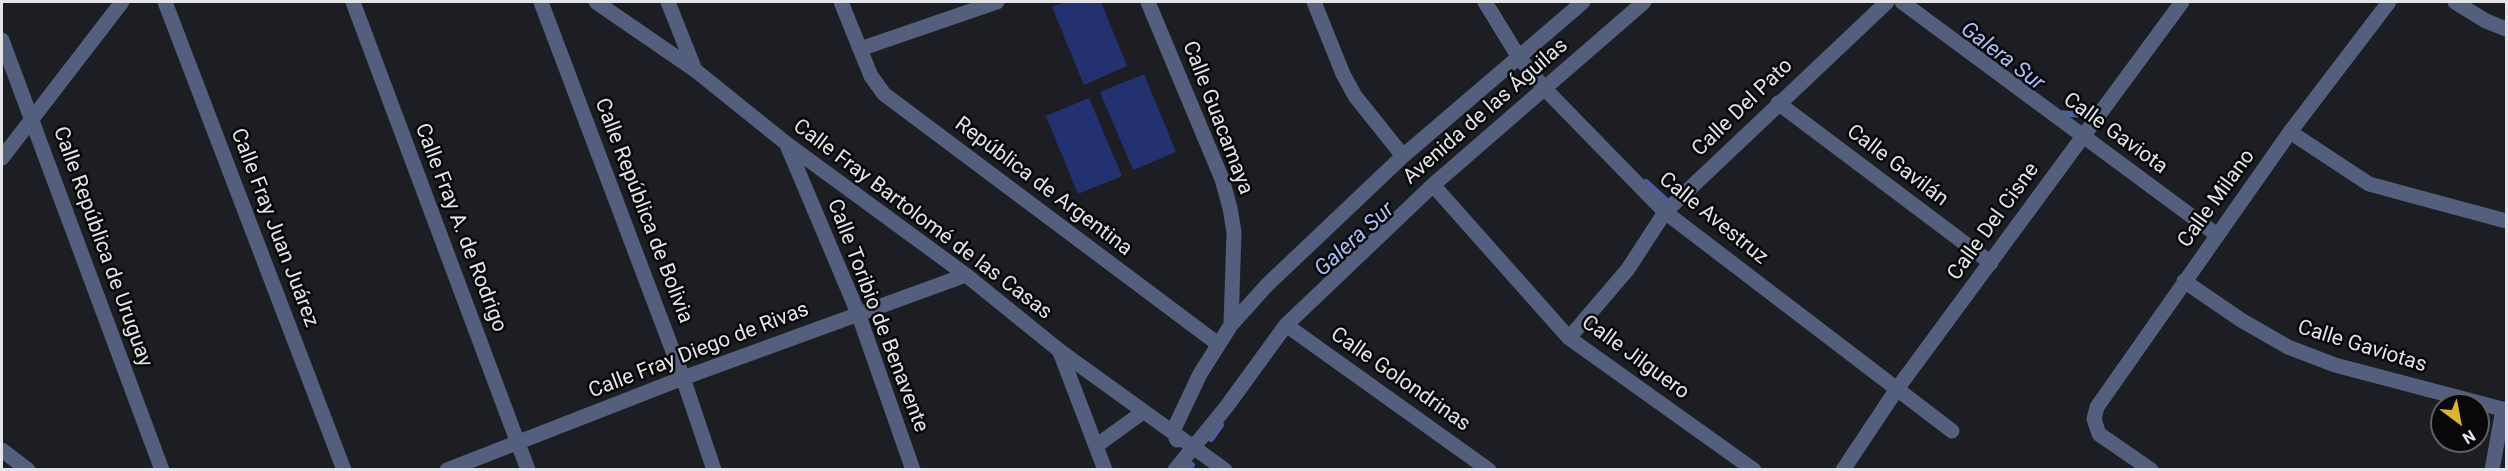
<!DOCTYPE html>
<meta charset="utf-8">
<style>
body{margin:0}
#map{position:relative;width:2508px;height:471px;overflow:hidden;background:#1c1e23;font-family:Roboto,sans-serif}
canvas{display:block}
.frame{position:absolute;inset:0;border:3px solid #e2e4e7;pointer-events:none}
.north{position:absolute;left:2430px;top:393px;width:60px;height:60px;box-sizing:border-box;background:#08080a;border:2px solid #5f6062;border-radius:50%;rotate:148deg;font-size:16px;font-weight:700;line-height:24px;text-align:center;color:#e2e4e7}
.north::after{content:'';display:block;margin:auto;width:21px;height:27px;background:#dbb233;clip-path:polygon(50% 0,100% 100%,50% 72%,0 100%)}
</style>
<div id="map">
<canvas width="2508" height="471"></canvas>
<div class="frame"></div>
<div class="north">N</div>
</div>
<script>
const ctx = document.querySelector('canvas').getContext('2d');
ctx.lineJoin = 'round';
function fillPath(path, color) {
  ctx.fillStyle = color;
  ctx.fill(path, 'evenodd');
}
function toPath(rows) {
  const path = new Path2D();
  for (const r of rows) {
    path.moveTo(r[0], r[1]);
    for (let i = 2; i < r.length; i += 2) path.lineTo(r[i], r[i + 1]);
  }
  return path;
}
function strokePath(path, color, width, dash) {
  ctx.strokeStyle = color;
  ctx.lineWidth = width;
  ctx.lineCap = dash ? 'butt' : 'round';
  ctx.setLineDash(dash || []);
  ctx.stroke(path);
}
function write(font, color, halo, rows, align = 'center') {
  ctx.font = font + ' Roboto,sans-serif';
  ctx.lineWidth = 5;
  ctx.setLineDash([]);
  ctx.textBaseline = 'middle';
  ctx.strokeStyle = halo;
  ctx.fillStyle = color;
  for (const [text, x, y, turn = 0] of rows) {
    ctx.save();
    ctx.translate(x, y);
    ctx.rotate((+turn || 0) * Math.PI / 180);
    ctx.textAlign = isNaN(turn) ? turn : align;
    if (halo) ctx.strokeText(text, 0, 0);
    ctx.fillText(text, 0, 0);
    ctx.restore();
  }
}
const green = toPath([
 [1064,2,1101,2,1127,66,1084,85,1052,7],
 [1144,74,1176,152,1133,170,1100,92],
 [1089,98,1122,176,1078,194,1046,116]
]);
const stream = toPath([
 [2058,113,2083,115,2098,110],
 [1646,182,1669,203,1672,201],
 [1211,439,1221,425],
 [1188,470,1192,465]
]);
const minor = toPath([
 [165,2,344,470],
 [353,2,528,470],
 [541,2,683,378,714,470],
 [596,2,695,70,787,144,966,275,1060,351,1225,470],
 [668,2,695,70],
 [841,2,871,76,884,94,1218,344],
 [1148,2,1222,179,1230,208,1234,232,1231,325],
 [1314,2,1343,74,1355,96,1403,156],
 [1485,2,1518,56,1545,89,1665,212,1952,431],
 [1902,2,2217,235],
 [2455,2,2486,21,2506,29],
 [2,40,162,470],
 [860,49,997,2],
 [1778,103,1991,263],
 [2290,132,2369,184,2506,221],
 [787,145,858,313,913,470],
 [2,158,122,2],
 [1433,185,1569,338,1754,470],
 [2184,281,2241,320,2288,347,2335,365,2506,410],
 [1286,325,1489,470],
 [1569,338,1628,269,1665,212,1887,2],
 [1060,352,1105,470],
 [1177,440,1173,431,1200,374,1231,325,1267,285,1403,156,1583,2],
 [1096,446,1143,412],
 [2,450,28,470],
 [447,470,683,378,966,275],
 [1175,470,1227,406,1286,325,1433,185,1644,2],
 [1843,470,1897,389,2182,2],
 [2151,470,2099,434,2094,419,2097,407,2290,132,2389,2],
 [2492,470,2503,409]
]);
const streetNames = [
 ["Calle Del Pato",1743,108,-44],
 ["Avenida de las Águilas",1486,112,-41],
 ["Calle Guacamaya",1217,118,69],
 ["Calle Gaviota",2115,134,36],
 ["Calle Gavilán",1897,166,37],
 ["República de Argentina",1043,187,37],
 ["Calle Milano",2217,199,-54],
 ["Calle República de Bolivia",643,211,69],
 ["Calle Avestruz",1713,219,39],
 ["Calle Fray Bartolomé de las Casas",922,220,37],
 ["Calle Del Cisne",1994,222,-54],
 ["Calle Fray Juan Juárez",274,228,69],
 ["Calle Fray A. de Rodrigo",460,228,69],
 ["Calle República de Uruguay",102,247,70],
 ["Calle Toribio de Benavente",877,316,69],
 ["Calle Gaviotas",2362,347,17],
 ["Calle Fray Diego de Rivas",699,351,-21],
 ["Calle Jilguero",1635,358,36],
 ["Calle Golondrinas",1400,380,35]
];
const waterNames = [
 ["Galera Sur",2002,57,37],
 ["Galera Sur",1355,240,-42]
];
fillPath(green, '#233170');
strokePath(stream, '#4b5ea2', 6);
strokePath(minor, '#545e7d', 15);
write('21px', '#e2e4e7', '#08080a', streetNames);
write('italic 22px', '#abbef8', '#08080a', waterNames);
</script>
